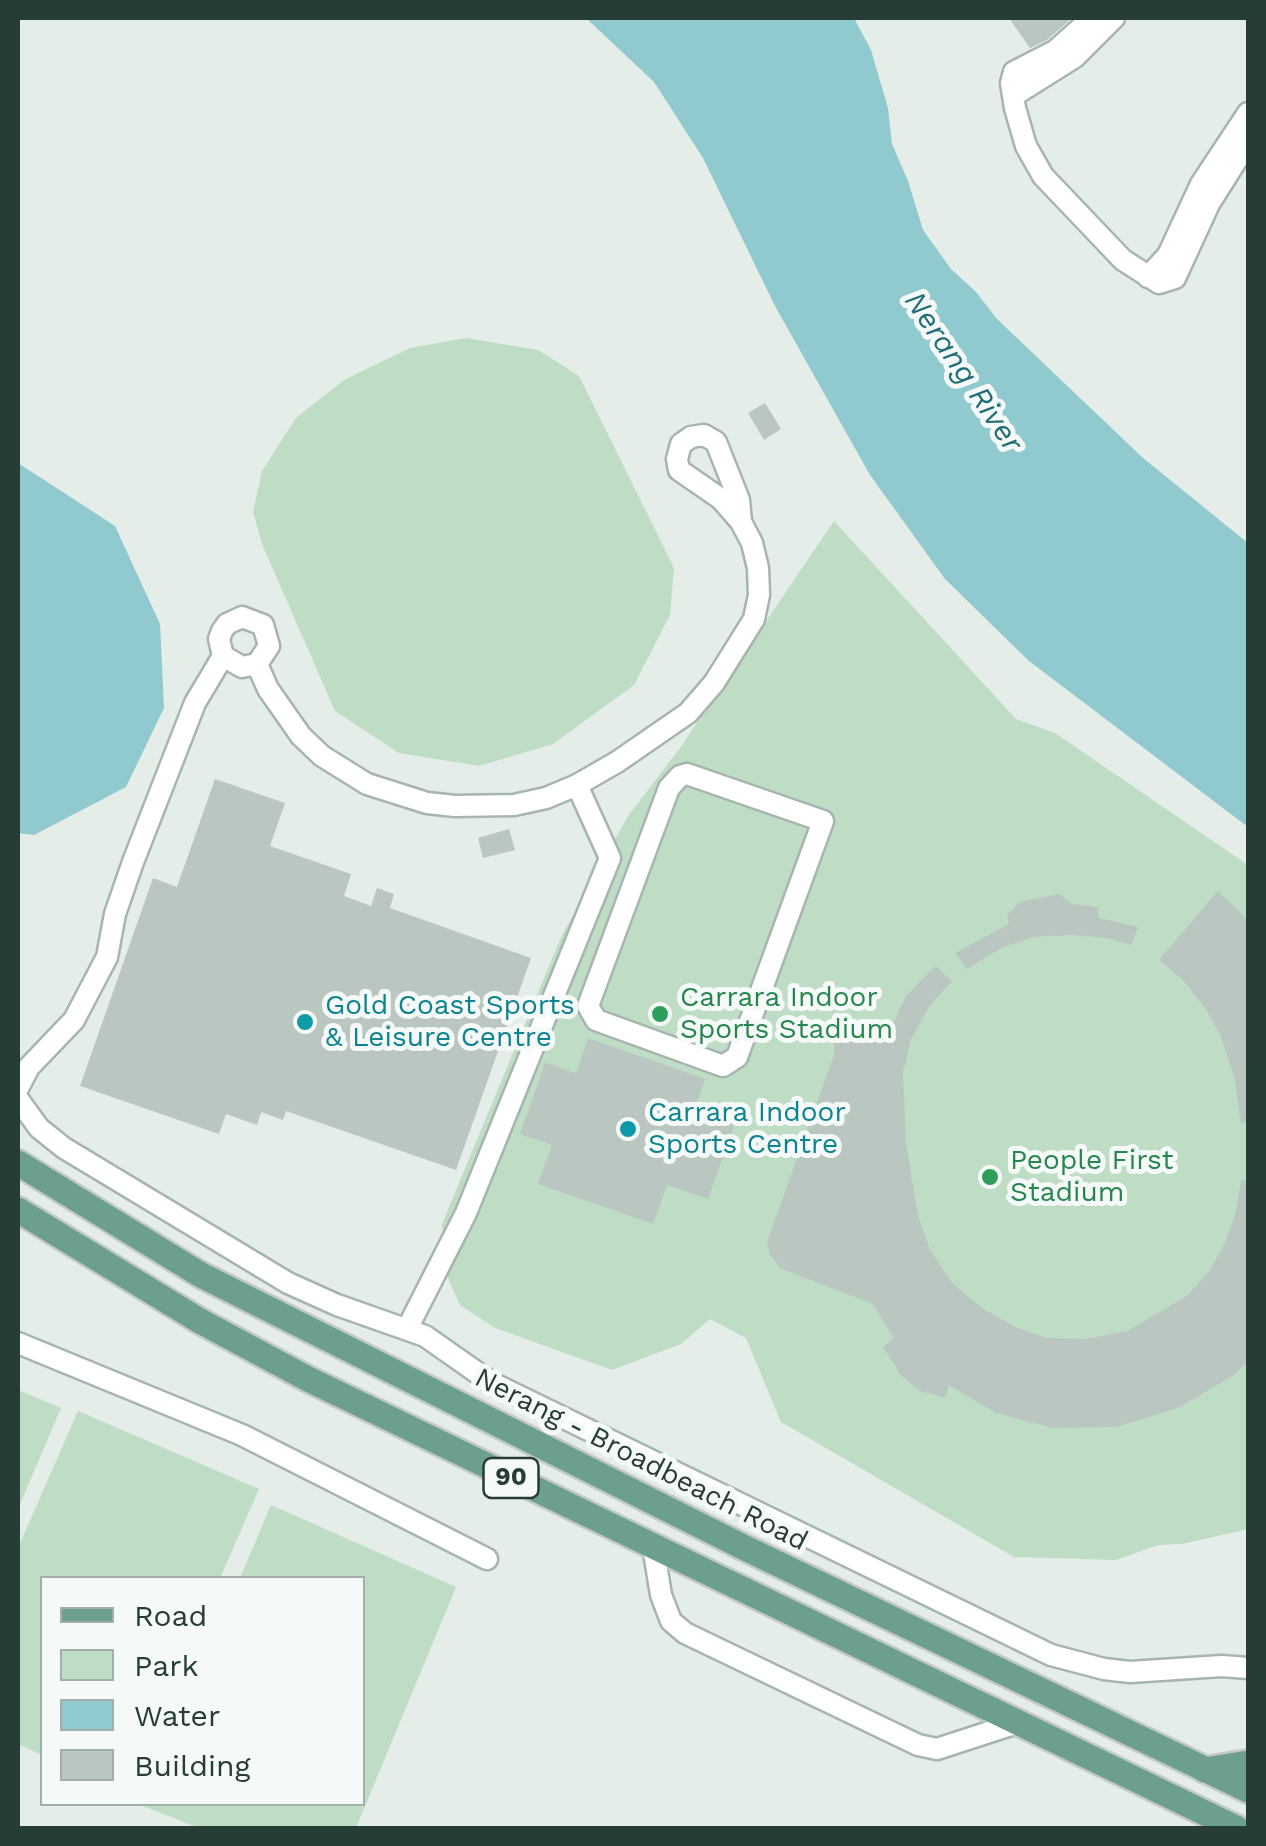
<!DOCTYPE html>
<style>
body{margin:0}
#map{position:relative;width:1266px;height:1846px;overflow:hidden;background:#e4ede8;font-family:"Work Sans",sans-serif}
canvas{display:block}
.frame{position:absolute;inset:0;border:20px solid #253d35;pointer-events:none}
.legend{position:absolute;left:40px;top:1576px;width:325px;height:230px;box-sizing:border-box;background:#f5f9f7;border:2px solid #a2aea9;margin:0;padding:12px 18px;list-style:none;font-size:30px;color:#253d35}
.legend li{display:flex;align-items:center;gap:20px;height:50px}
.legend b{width:50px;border:2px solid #a2aea9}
</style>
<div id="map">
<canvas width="1266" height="1846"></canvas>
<div class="frame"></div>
<ul class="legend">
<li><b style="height:12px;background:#6c9f8e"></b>Road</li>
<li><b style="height:28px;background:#bfdcc5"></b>Park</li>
<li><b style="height:28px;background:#90c9ce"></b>Water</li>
<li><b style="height:28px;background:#bac7c1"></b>Building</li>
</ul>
</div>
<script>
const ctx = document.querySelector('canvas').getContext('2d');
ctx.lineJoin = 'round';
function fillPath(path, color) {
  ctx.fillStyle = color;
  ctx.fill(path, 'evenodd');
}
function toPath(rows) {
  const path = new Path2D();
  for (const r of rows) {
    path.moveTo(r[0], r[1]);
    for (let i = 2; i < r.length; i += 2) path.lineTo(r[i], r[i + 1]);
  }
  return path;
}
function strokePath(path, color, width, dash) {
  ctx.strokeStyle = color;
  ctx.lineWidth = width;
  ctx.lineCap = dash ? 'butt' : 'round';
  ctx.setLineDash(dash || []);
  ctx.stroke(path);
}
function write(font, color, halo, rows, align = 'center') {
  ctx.font = font + ' "Work Sans",sans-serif';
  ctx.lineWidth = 10;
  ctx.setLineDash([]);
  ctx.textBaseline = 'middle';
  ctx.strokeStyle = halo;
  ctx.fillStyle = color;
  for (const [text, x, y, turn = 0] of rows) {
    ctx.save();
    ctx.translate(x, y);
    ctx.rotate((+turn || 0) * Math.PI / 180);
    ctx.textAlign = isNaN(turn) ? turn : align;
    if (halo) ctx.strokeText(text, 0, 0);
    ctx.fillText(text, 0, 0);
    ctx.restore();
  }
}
const green = toPath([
 [466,338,538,350,579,376,674,568,670,615,634,685,553,744,479,766,399,753,335,711,262,544,253,512,262,471,296,418,344,380,410,348],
 [834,521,1016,719,1055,733,1248,865,1248,1529,1182,1544,1158,1545,1116,1560,1014,1557,781,1422,746,1338,710,1319,681,1344,612,1370,495,1328,460,1305,448,1278,442,1224,562,935,628,816,680,748],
 [18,1390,61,1408,18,1509],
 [78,1411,259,1489,220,1578,42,1578,42,1755,18,1744,18,1548],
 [271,1505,456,1587,356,1828,199,1828,143,1806,362,1804,362,1578,240,1578]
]);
const water = toPath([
 [586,18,854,18,871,50,888,108,892,144,908,181,923,230,951,269,976,292,997,319,1143,458,1248,543,1248,827,1029,661,945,579,870,475,775,306,703,158,654,82],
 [18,463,115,526,160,624,164,708,126,787,34,835,18,833]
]);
const building = toPath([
 [1009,18,1072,18,1047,40,1030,48],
 [765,403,781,429,764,440,748,413],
 [215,779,285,803,270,846,351,874,344,896,371,906,377,888,394,894,390,908,531,958,456,1170,286,1111,283,1120,261,1112,257,1125,226,1114,219,1134,80,1086,153,878,177,887],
 [509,829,515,850,483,858,478,838],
 [1218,891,1248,920,1248,1123,1241,1123,1235,1080,1221,1037,1206,1009,1183,980,1159,960],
 [1059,894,1072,904,1098,907,1099,918,1138,927,1131,945,1107,938,1071,935,1033,937,1001,948,967,969,955,953,1009,924,1007,915,1020,902],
 [935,966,952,981,929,1007,911,1039,903,1073,906,1143,918,1216,930,1250,952,1283,982,1308,1015,1327,1047,1338,1087,1339,1127,1331,1187,1296,1210,1270,1226,1241,1236,1211,1241,1180,1248,1181,1248,1362,1234,1375,1178,1408,1117,1427,1053,1428,996,1413,949,1385,945,1398,918,1390,900,1374,883,1347,894,1338,873,1304,780,1268,770,1255,767,1242,834,1055,834,1020,889,1033,906,996],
 [588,1038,705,1079,694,1110,735,1124,708,1199,667,1185,653,1224,538,1184,552,1145,520,1134,545,1063,576,1073]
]);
const minor = toPath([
 [1092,18,1055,51,1014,72,1011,83,1015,108,1026,146,1043,176,1123,260,1159,283,1175,278,1209,204,1248,142],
 [1013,96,1075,57,1114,18],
 [1148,277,1168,255,1201,184,1248,113],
 [257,664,268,689,301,736,322,756,367,784,427,803,455,806,514,805,546,798,577,785,617,762,688,713,714,683,754,619,759,595,758,568,752,543,741,522,721,499,679,470,677,459,681,444,691,437,704,435,716,442,739,500,741,522],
 [687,774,823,821,737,1057,723,1066,596,1020,588,1006,669,788,680,776,687,774],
 [18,1088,29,1067,74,1020,107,957,115,914,133,862,195,703,223,656,219,639,222,631,227,624,242,617,263,625,269,646,257,664,242,667,223,656],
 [18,1099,39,1128,64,1148,288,1283,337,1305,425,1336,492,1383,1051,1655,1104,1669,1130,1672,1222,1666,1248,1668],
 [407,1329,466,1213,610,858,577,785],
 [18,1343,242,1435,487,1559],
 [653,1546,661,1595,671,1621,685,1633,918,1745,937,1749,1017,1723]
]);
const major = toPath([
 [18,1163,201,1275,743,1547,1248,1790],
 [18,1210,200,1321,308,1379,1236,1828],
 [1205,1770,1248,1763]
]);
const markers = [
 [660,1014,10,"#2e9e5b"],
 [305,1022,10,"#0f9aa8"],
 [628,1129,10,"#0f9aa8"],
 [990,1177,10,"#2e9e5b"]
];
const shields = [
 [511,1478,55]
];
const shieldNames = [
 ["90",511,1478]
];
const leisureNames = [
 ["Carrara Indoor",680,998],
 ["Sports Stadium",680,1030],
 ["People First",1010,1161],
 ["Stadium",1010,1193]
];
const cultureNames = [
 ["Gold Coast Sports",325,1006],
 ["& Leisure Centre",325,1038],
 ["Carrara Indoor",648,1113],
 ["Sports Centre",648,1145]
];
const streetNames = [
 ["Nerang - Broadbeach Road",641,1460,27]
];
const waterNames = [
 ["Nerang River",963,372,56]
];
fillPath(green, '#bfdcc5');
fillPath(water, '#90c9ce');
fillPath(building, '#bac7c1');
strokePath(minor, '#a7b5af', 25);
strokePath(major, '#c2c9c6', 30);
strokePath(minor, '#fff', 20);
strokePath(major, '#6c9f8e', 25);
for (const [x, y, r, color] of markers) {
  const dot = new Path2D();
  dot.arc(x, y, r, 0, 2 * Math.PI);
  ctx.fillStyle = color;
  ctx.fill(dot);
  strokePath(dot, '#f5f9f7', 4);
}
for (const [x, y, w] of shields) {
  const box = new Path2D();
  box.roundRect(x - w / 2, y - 20, w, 40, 8);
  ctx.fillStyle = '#f5f9f7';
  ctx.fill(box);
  strokePath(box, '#253d35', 2.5);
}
write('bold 25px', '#253d35', null, shieldNames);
write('28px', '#27864d', '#f5f9f7', leisureNames, 'left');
write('28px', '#0d838f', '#f5f9f7', cultureNames, 'left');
write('28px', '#253d35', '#f5f9f7', streetNames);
write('italic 30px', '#226e76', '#f5f9f7', waterNames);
</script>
